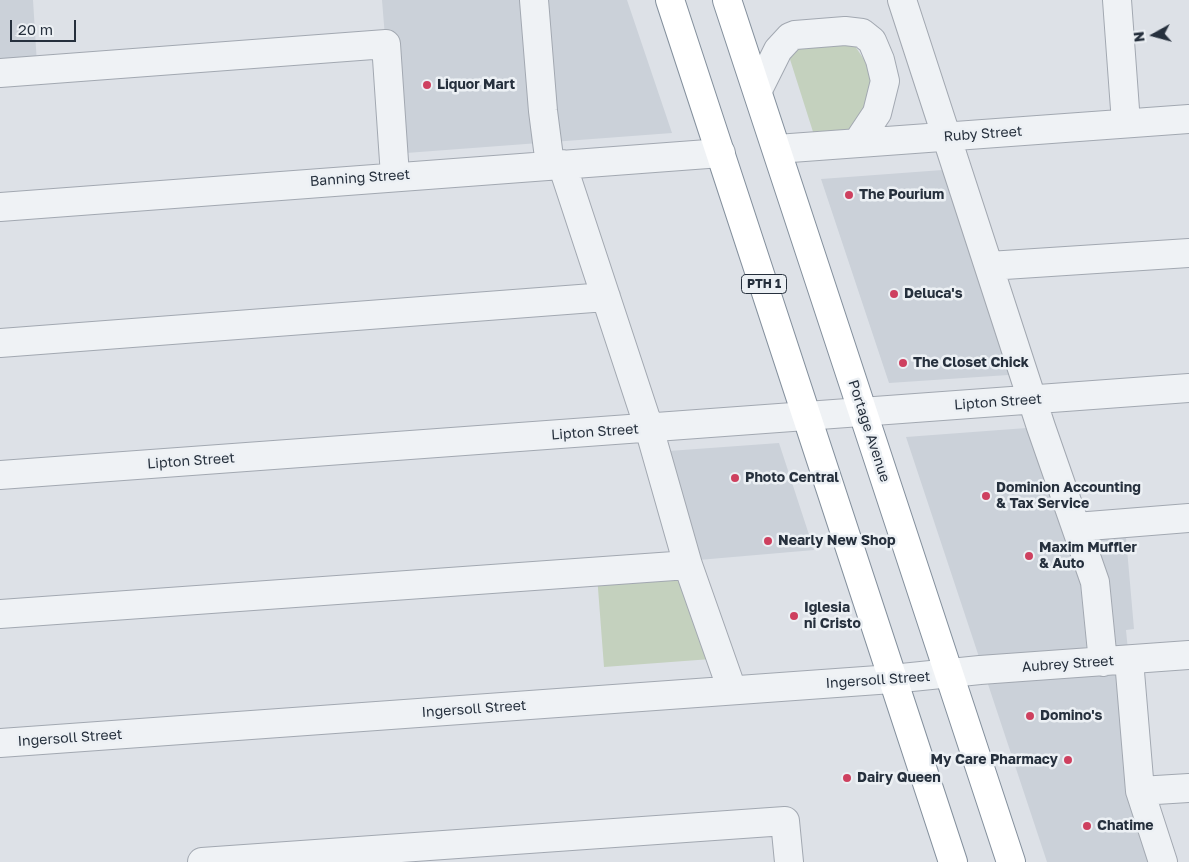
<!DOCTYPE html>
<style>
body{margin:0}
#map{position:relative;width:1189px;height:862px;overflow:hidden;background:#dde1e7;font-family:"Golos Text",sans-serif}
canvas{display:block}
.north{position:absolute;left:1129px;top:10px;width:50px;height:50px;-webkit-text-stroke:4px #ecf0f4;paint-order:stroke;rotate:263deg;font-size:14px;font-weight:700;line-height:20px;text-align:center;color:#26303d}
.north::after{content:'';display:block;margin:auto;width:18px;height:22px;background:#26303d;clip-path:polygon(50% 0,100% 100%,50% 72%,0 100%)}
.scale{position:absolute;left:10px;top:20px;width:66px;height:22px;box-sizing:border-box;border:2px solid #26303d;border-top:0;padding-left:6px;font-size:15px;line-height:18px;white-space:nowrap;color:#26303d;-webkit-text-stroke:4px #ecf0f4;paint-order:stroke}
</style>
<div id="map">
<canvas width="1189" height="862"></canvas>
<div class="north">N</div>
<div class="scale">20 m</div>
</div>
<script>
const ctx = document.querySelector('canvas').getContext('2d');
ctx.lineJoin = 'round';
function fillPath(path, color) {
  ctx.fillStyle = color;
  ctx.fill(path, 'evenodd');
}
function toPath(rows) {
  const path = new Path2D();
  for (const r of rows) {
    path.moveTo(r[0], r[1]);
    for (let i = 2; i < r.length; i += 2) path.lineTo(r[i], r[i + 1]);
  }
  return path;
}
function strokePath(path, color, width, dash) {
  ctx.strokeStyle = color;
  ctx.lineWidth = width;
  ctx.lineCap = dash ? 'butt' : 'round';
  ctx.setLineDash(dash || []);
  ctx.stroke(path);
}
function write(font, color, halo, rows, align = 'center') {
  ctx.font = font + ' "Golos Text",sans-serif';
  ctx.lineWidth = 5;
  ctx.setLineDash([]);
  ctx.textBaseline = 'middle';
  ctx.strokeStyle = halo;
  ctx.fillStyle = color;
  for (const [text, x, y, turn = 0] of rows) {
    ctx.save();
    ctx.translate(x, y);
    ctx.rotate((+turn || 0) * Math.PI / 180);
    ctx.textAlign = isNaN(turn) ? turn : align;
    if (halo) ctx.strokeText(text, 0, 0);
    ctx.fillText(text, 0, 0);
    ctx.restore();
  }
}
const built = toPath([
 [0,0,33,0,37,64,0,65],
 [382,0,627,0,672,133,406,153,385,37],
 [956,169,1023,374,889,383,821,179],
 [1040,427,1073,529,1125,526,1134,629,1126,630,1132,692,1162,862,1047,862,906,437],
 [779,443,814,550,687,561,655,452]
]);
const green = toPath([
 [846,42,855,46,865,61,873,88,874,106,853,131,814,135,788,53,792,48],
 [682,568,711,659,604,667,597,575]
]);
const minor = toPath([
 [534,0,543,111,550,165],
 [902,0,1041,427,1095,582,1103,662],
 [1117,0,1126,123],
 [0,73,386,44,395,176],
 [758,90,778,50,790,37,795,35,845,31,862,33,872,41,880,60,885,81,877,113,857,143],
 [777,149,1189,119],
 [562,164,649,428,688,565,732,690],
 [0,207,721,153],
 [989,266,1189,253],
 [0,343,606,297],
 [0,475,1189,388],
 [1076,527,1189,518],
 [0,614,688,565],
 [1129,660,1140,791,1163,862],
 [0,743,892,679,980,670,1189,655],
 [1140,791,1189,788],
 [202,862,785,821,789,862]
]);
const highway = toPath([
 [670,0,953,862],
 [727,0,1011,862]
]);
const markers = [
 [427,85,5,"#ce405f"],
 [849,195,5,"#ce405f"],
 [894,294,5,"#ce405f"],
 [903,363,5,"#ce405f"],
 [735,478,5,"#ce405f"],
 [986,496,5,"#ce405f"],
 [768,541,5,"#ce405f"],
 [1029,556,5,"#ce405f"],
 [794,616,5,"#ce405f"],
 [1030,716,5,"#ce405f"],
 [1068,760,5,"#ce405f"],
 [847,778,5,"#ce405f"],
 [1087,826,5,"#ce405f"]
];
const shields = [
 [764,284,45]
];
const shieldNames = [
 ["PTH 1",764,284]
];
const poiNames = [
 ["Liquor Mart",437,85],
 ["The Pourium",859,195],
 ["Deluca's",904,294],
 ["The Closet Chick",913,363],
 ["Photo Central",745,478],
 ["Dominion Accounting",996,488],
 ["& Tax Service",996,504],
 ["Nearly New Shop",778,541],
 ["Maxim Muffler",1039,548],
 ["& Auto",1039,564],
 ["Iglesia",804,608],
 ["ni Cristo",804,624],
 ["Domino's",1040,716],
 ["My Care Pharmacy",1058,760,"right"],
 ["Dairy Queen",857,778],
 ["Chatime",1097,826]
];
const streetNames = [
 ["Ruby Street",983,134,-4],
 ["Banning Street",360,178,-4],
 ["Lipton Street",998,402,-4],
 ["Portage Avenue",869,431,72],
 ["Lipton Street",595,432,-4],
 ["Lipton Street",191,461,-4],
 ["Aubrey Street",1068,664,-4],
 ["Ingersoll Street",878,680,-4],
 ["Ingersoll Street",474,709,-4],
 ["Ingersoll Street",70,738,-4]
];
fillPath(built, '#cbd1d9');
fillPath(green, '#c4d1be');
strokePath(minor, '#a2a8b1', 30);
strokePath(highway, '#84909d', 30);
strokePath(minor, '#eff2f5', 28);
strokePath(highway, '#fff', 28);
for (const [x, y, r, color] of markers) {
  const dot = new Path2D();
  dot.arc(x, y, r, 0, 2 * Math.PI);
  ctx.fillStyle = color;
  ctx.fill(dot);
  strokePath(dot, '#ecf0f4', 2);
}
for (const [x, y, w] of shields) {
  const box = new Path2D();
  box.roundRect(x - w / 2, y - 9.5, w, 19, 4);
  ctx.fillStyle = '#ecf0f4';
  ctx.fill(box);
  strokePath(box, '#26303d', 1);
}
write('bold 12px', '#26303d', null, shieldNames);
write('bold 14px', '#26303d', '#ecf0f4', poiNames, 'left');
write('14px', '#26303d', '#ecf0f4', streetNames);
</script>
